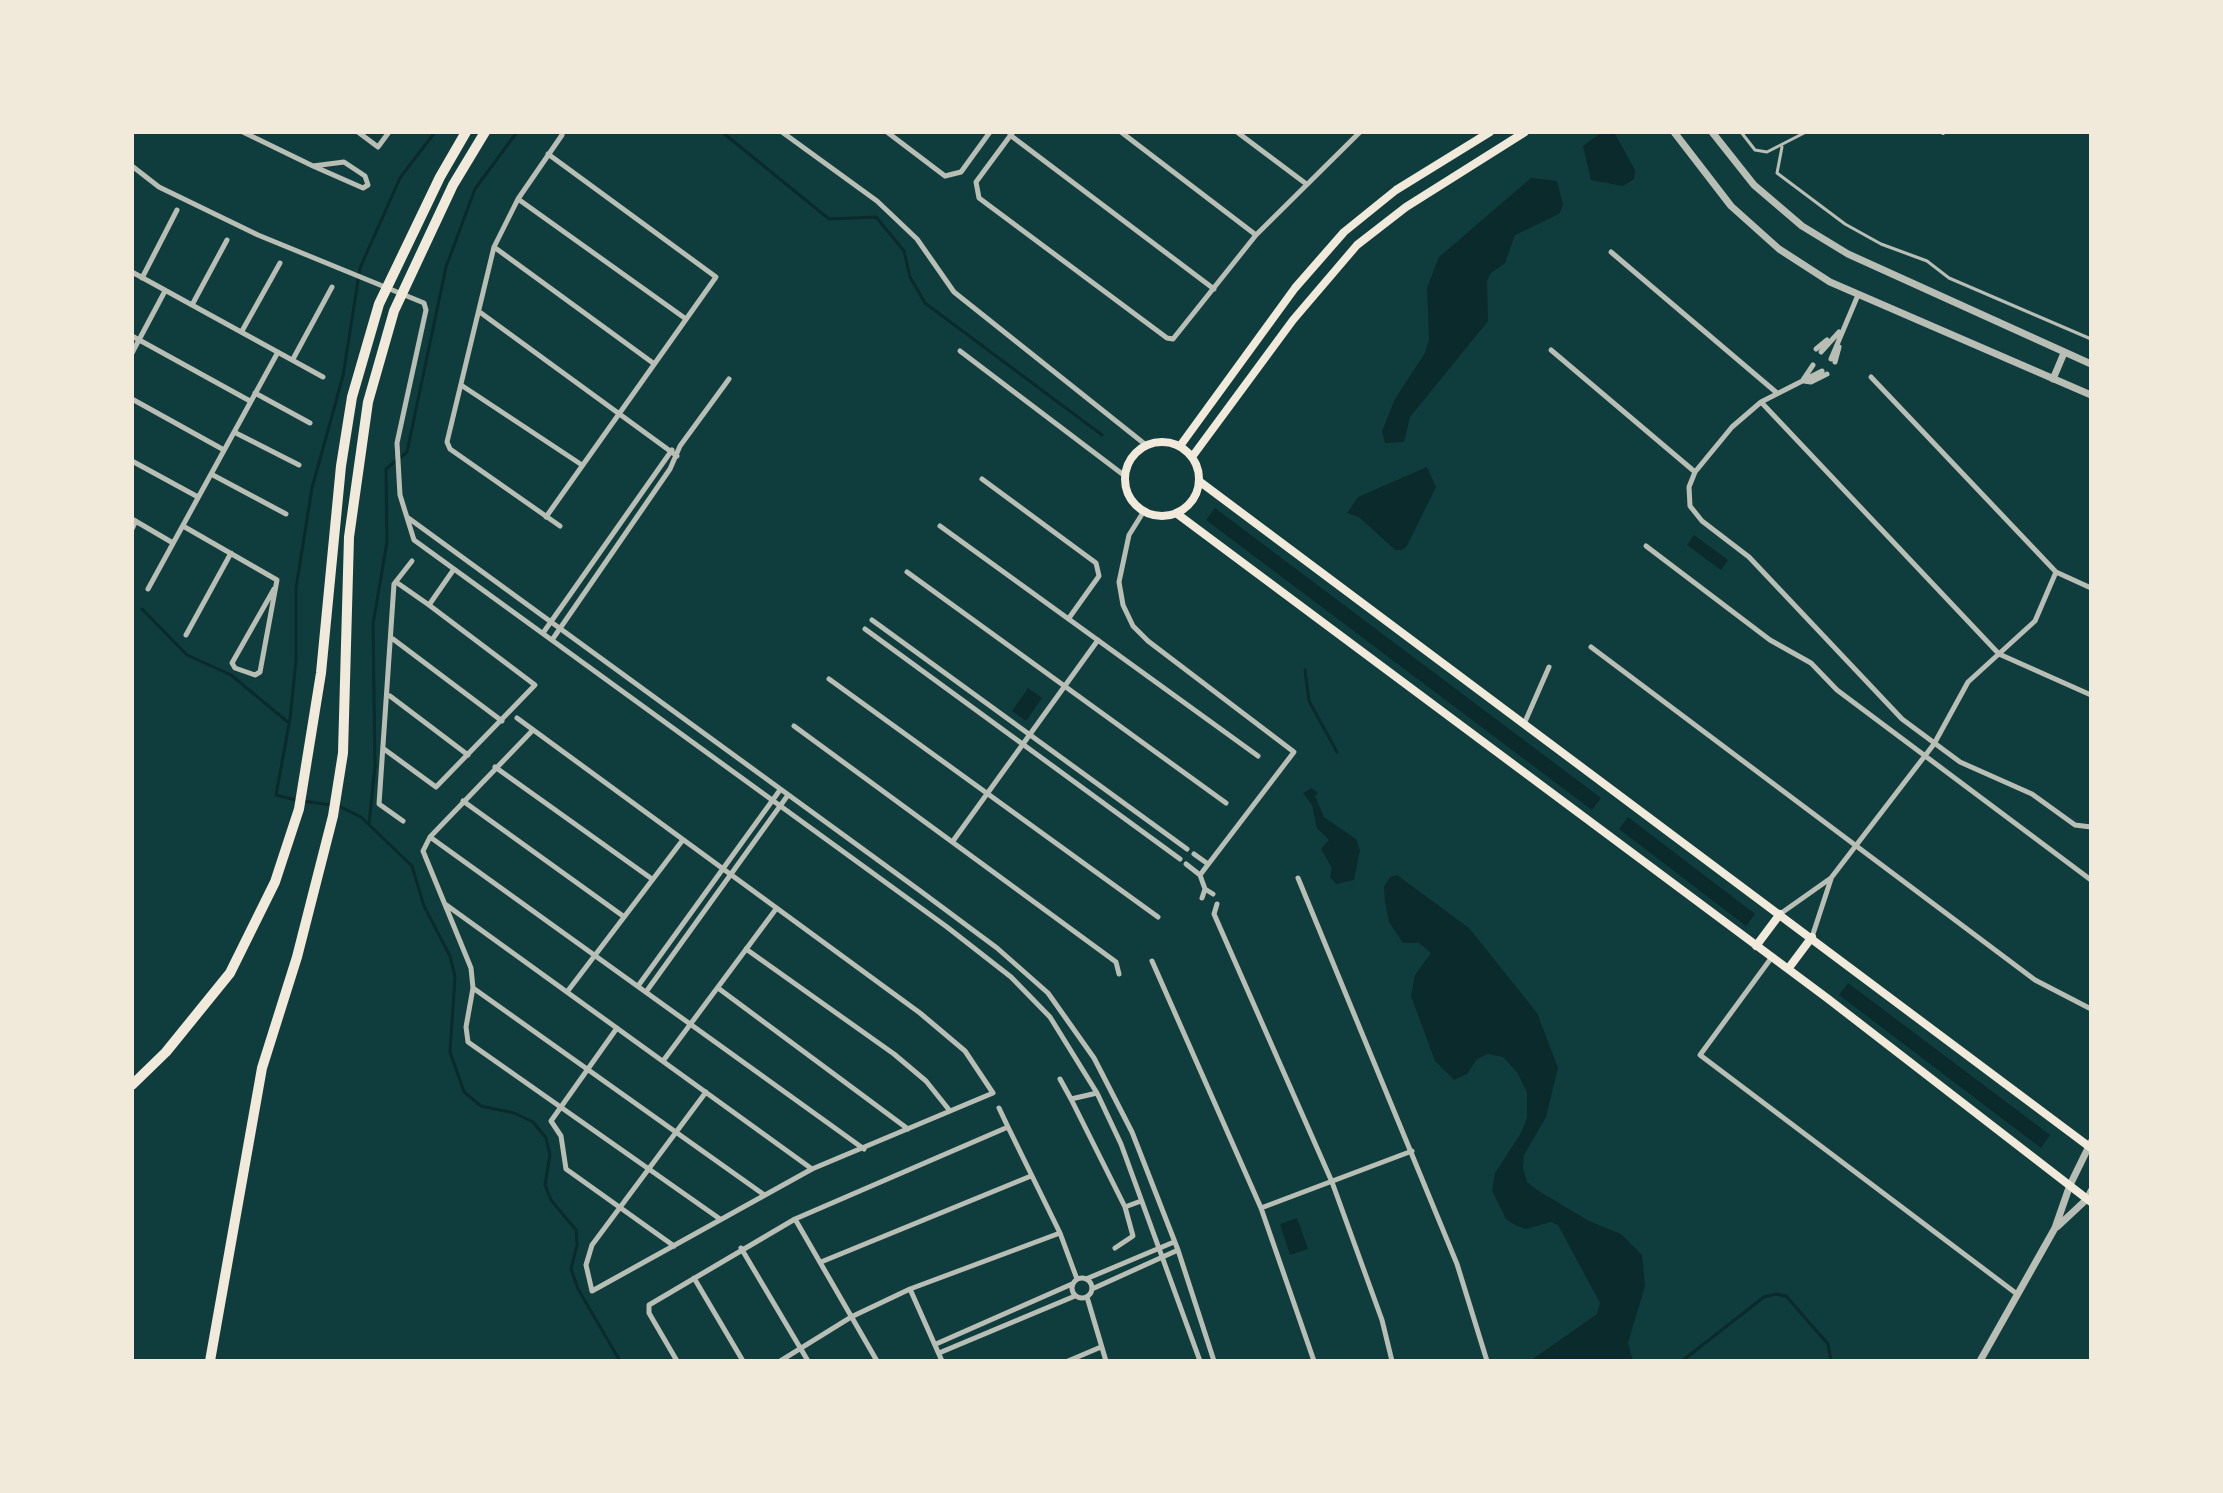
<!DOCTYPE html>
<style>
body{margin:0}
#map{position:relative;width:2223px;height:1493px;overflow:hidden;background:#0f3d3e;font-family:"Open Sans",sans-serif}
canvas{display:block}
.frame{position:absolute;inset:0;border:134px solid #f1e9da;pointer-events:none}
</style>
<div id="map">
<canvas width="2223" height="1493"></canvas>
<div class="frame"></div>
</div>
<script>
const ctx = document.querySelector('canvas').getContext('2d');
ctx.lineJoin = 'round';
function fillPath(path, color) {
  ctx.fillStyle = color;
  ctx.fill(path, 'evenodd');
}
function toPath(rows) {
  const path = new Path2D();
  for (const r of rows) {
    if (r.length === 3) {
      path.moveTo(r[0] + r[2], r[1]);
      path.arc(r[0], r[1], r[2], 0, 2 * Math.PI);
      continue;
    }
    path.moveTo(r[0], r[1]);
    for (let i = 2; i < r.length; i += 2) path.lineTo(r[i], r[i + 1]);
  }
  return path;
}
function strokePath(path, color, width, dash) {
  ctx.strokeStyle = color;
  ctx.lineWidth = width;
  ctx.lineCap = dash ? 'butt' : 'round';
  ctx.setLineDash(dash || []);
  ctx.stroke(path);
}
const water = toPath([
 [1602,132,1614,132,1635,170,1634,179,1623,186,1591,180,1583,146],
 [1531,178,1557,181,1563,205,1559,214,1515,235,1505,263,1491,273,1487,281,1488,321,1410,417,1404,442,1385,443,1382,431,1395,399,1425,353,1429,339,1427,288,1439,257],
 [1427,467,1436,487,1407,546,1402,550,1395,550,1359,517,1347,513,1358,497],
 [1215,508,1601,798,1592,810,1206,520],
 [1694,535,1728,560,1721,570,1687,545],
 [1028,688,1042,698,1026,721,1012,711],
 [1312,788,1318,793,1315,796,1324,817,1356,839,1360,850,1354,880,1336,884,1330,877,1332,868,1321,849,1329,840,1317,828,1312,805,1303,793],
 [1628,817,1755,914,1746,926,1619,829],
 [1397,875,1469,928,1537,1013,1558,1068,1546,1117,1524,1155,1523,1168,1527,1182,1537,1190,1589,1221,1621,1234,1642,1255,1645,1286,1628,1343,1633,1361,1530,1361,1597,1314,1600,1303,1558,1225,1551,1222,1525,1229,1515,1225,1506,1219,1492,1191,1495,1173,1521,1133,1527,1118,1527,1093,1517,1072,1503,1057,1488,1054,1477,1059,1467,1074,1454,1080,1435,1061,1411,996,1415,975,1431,953,1419,943,1403,943,1389,922,1385,902,1384,887,1390,877],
 [1848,983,2050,1135,2041,1148,1839,995],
 [1297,1218,1308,1249,1290,1255,1280,1224]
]);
const stream = toPath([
 [722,132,829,219,876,217,904,251,910,277,925,303,1102,435],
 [142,609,187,655,231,675,289,723],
 [1305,670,1309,701,1337,752],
 [296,800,276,795,290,719,296,660,296,588,312,488,343,376,360,268,400,178,435,132],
 [303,801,331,805],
 [339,806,361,817,412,866,424,906,450,956,455,977,450,1052,464,1092,481,1106,514,1113,533,1122,546,1138,550,1155,545,1185,551,1200,576,1230,577,1245,571,1269,578,1289,620,1361],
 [369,824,375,767,373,624,387,542,386,469,407,452,446,267,475,189,517,132],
 [1682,1361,1764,1297,1776,1294,1786,1296,1828,1344,1831,1361]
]);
const service = toPath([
 [1741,132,1755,150,1767,152,1806,132],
 [1782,147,1777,173,1845,224,1881,244,1927,261,1949,278,2091,339]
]);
const pedestrian = toPath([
 [1943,133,1944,132]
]);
const minor = toPath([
 [243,132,313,166,344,162,365,176,368,185,363,188,313,166],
 [358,132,378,147,389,132],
 [782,132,877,201,917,239,954,292,1146,445],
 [887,132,945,176,961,172,990,132],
 [1013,132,976,182,979,198,1167,338,1173,339,1256,235,1360,132],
 [1121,132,1256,235],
 [1237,132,1305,183],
 [1010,135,1214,289],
 [132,166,159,187,258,235,424,303,426,310,397,443,400,495,414,540,947,927,1011,977,1050,1017,1097,1093,1121,1144,1200,1361],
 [518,199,686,319],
 [494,247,653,363],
 [1611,252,1777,393],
 [132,272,323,377],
 [142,278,177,210],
 [192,305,227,240],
 [481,313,677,456],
 [242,331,280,263],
 [132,336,250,401],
 [1816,349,1827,340],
 [1551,350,1695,472],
 [960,351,1125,476],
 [1821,352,1839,332],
 [132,353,165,291],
 [293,359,332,287],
 [1831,359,1858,295],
 [1835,362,1839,347],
 [1822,371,1761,402,1732,427,1695,472,1689,487,1690,506,1702,521,1749,557,1902,719,1960,762,2032,794,2075,825,2091,827],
 [1871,377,2056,572,2091,588],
 [1803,380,1813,365],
 [1804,381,1811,382,1827,374],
 [461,385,582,465],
 [255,393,310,423],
 [132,399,224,450],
 [1761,402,1999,654,2091,695],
 [234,432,299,465],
 [132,461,198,497],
 [211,474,286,514],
 [982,479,1096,563,1099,576,1069,618],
 [1144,511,1129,535,1119,582,1123,605,1133,626,1148,641,1294,752,1200,875],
 [407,517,919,890,997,948,1048,993,1094,1058,1132,1132,1178,1250,1214,1361],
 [546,517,716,277,548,154],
 [132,519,173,543],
 [183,526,277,580,260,672,255,675,235,668,232,663,274,589],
 [560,526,450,449,447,442,494,247,518,199,562,135],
 [940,526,1258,756],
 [132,529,136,521],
 [1646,546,1770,640,1811,663,1837,690,2091,880],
 [907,572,1226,803],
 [396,582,429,605,454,569],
 [148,589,278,352],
 [872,620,1187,849],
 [865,629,1180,859],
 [543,633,672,450],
 [186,635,231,553],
 [393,639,502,721],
 [552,640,670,469,680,446,729,379],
 [1591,647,2035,980,2091,1009],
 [829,679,1158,917],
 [390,696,468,755],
 [517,718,920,1013,965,1051,993,1093,812,1169,592,1291,586,1265,592,1245,706,1092],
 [1524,724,1549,667],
 [794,726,1116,962,1119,974],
 [532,731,430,837,423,851,471,968,473,988,466,1027,468,1042,720,1219],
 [384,749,436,787,535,685,429,605],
 [495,767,652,879],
 [463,801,623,916],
 [403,821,379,804,394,584,412,561],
 [430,837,864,1149],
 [953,841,1098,640],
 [1194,854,1208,864],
 [1186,864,1200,875],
 [1200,875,1205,889,1202,898],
 [1298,878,1457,1264,1487,1361],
 [1205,889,1213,894],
 [445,904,812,1169],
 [1217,904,1214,914,1332,1182,1382,1320,1392,1361],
 [1780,914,1831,878,1934,744,1968,682,2035,621,2056,572],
 [1812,937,1831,879],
 [746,949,894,1054,926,1081,950,1111],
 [1772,957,1700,1055,2017,1294],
 [1152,961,1261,1208,1314,1361],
 [638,986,780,790],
 [473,988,763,1194],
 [718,988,908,1129],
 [567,992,682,841],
 [646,992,788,795],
 [617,1028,551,1121,561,1136,566,1169,674,1246],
 [663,1061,776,909],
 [1060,1079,1071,1099],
 [1097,1093,1071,1099,1125,1207,1141,1201],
 [999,1108,1008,1127],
 [1261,1208,1412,1151],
 [795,1219,1008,1127,1060,1233,1077,1279],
 [741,1248,808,1361],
 [1115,1248,1133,1236,1125,1207],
 [821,1262,1031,1176],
 [1082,1288,10],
 [694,1278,743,1361],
 [1086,1279,1174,1242],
 [910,1289,942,1361],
 [1092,1289,1178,1250],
 [1087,1297,1106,1361],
 [936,1344,1072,1284],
 [939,1353,1075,1296],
 [677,1361,649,1313,649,1305,795,1219,877,1361],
 [780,1361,851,1317,910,1289,1060,1233],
 [1068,1361,1101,1347]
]);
const tertiary = toPath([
 [1674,132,1731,206,1779,249,1830,282,2091,395],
 [1712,132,1754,185,1802,226,1848,254,2091,364],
 [2053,379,2064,353],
 [2057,1227,2087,1199,2091,1191],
 [1980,1361,2055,1228,2070,1185,2091,1142]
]);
const secondary = toPath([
 [1162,479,37],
 [1180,446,1295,288,1344,232,1396,190,1490,132],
 [1192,457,1293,320,1357,245,1406,207,1525,132],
 [1199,481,2091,1148],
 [1176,513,1827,998,2091,1202],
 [1756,946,1780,914],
 [1788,969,1812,937]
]);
const motorway = toPath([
 [132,1085,166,1052,230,973,275,882,299,809,321,673,341,466,352,397,379,304,440,177,466,132],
 [210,1361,262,1068,297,957,333,816,343,753,349,537,368,402,394,311,453,185,485,132]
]);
fillPath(water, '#0a2a2b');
strokePath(stream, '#0a2a2b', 3);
strokePath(service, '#b8beb3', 3);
strokePath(pedestrian, '#b8beb3', 4);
strokePath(minor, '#b8beb3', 5);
strokePath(tertiary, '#b8beb3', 7);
strokePath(secondary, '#f1e9da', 8);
strokePath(motorway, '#f1e9da', 10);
</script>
